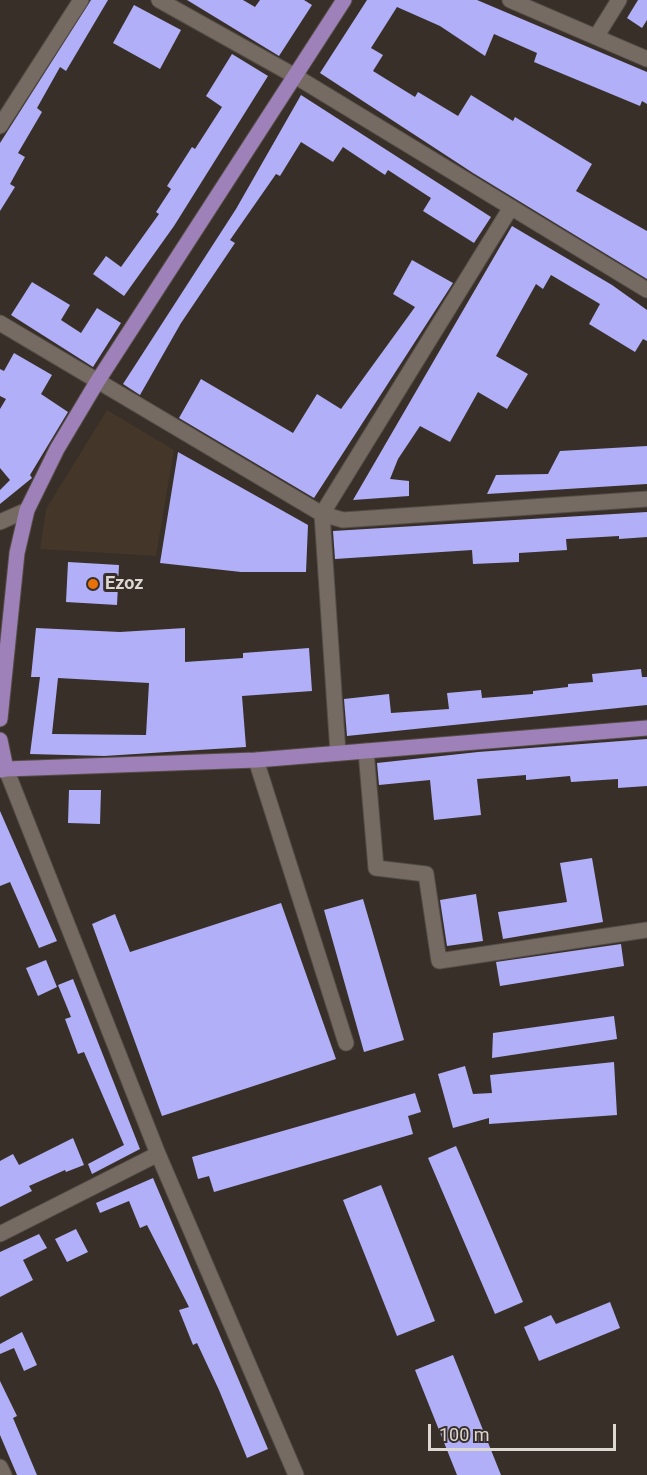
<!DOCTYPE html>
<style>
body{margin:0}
#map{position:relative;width:647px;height:1475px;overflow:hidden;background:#382f28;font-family:Roboto,sans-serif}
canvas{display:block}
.scale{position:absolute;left:428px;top:1424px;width:188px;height:27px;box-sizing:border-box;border:3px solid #ddd7d2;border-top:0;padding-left:8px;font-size:18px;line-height:21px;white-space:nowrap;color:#ddd7d2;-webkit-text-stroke:4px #382f28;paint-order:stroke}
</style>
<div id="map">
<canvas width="647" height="1475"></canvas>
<div class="scale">100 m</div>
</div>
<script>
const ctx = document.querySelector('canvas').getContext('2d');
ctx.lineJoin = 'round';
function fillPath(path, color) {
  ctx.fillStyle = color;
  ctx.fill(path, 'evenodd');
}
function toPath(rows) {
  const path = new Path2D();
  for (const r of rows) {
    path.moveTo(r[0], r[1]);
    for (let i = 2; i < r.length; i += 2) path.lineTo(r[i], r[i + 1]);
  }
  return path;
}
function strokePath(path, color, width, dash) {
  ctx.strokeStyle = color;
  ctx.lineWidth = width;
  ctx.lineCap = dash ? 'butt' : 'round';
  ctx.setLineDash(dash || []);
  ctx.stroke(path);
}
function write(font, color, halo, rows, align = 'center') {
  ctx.font = font + ' Roboto,sans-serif';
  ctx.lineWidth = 6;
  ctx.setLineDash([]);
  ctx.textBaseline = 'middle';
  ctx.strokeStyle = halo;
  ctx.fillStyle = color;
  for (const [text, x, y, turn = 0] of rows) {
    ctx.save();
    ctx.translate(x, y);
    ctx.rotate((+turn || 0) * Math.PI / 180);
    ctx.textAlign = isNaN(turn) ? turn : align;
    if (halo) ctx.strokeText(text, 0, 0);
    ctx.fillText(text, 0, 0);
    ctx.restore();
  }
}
const education = toPath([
 [107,410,174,450,156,556,40,549,46,509]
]);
const building = toPath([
 [91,0,108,0,66,71,60,67,37,108,42,112,18,153,25,157,10,184,15,187,0,211,0,143],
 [187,0,243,0,255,7,260,0,304,0,312,5,279,56],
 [367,0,477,0,647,72,647,104,642,101,640,106,534,62,537,53,494,34,485,56,440,26,397,7,371,48,383,55,373,71,415,97,418,92,458,116,471,95,513,121,515,117,592,164,576,191,647,231,647,279,473,173,320,73],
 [638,0,647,0,647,20,642,28,627,18],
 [134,5,181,30,160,69,113,43],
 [232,54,268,76,174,226,124,296,93,274,106,256,121,267,159,214,156,212,171,189,167,186,192,147,195,149,222,107,206,96],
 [301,95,491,217,474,243,423,211,431,198,388,170,385,175,343,147,333,162,301,142,280,176,276,174,230,240,235,243,181,323,140,395,123,384,236,209],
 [512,226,612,285,647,310,647,341,643,339,635,352,589,324,600,304,551,275,543,289,536,284,496,356,528,374,507,409,478,392,450,442,420,426,398,459,390,479,409,481,409,496,353,500],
 [412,260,453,283,314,498,179,418,201,379,293,433,317,394,341,409,415,307,393,294],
 [32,282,70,305,61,320,81,333,97,308,121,323,93,367,11,315],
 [14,353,52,375,41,394,68,412,30,475,32,478,0,504,0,490,10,480,0,468,0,409,6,399,0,396,0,369,4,371],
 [647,446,647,484,487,494,496,475,548,474,560,451],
 [178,452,308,525,306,572,241,572,160,563],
 [647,512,647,537,619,539,619,536,566,539,567,550,519,553,519,562,473,564,472,550,335,559,333,531],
 [68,562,119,565,117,605,66,602],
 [36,628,120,632,185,628,185,662,243,658,243,653,309,648,312,691,242,696,246,747,104,756,30,754,40,677,31,677],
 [58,678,149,683,146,735,52,734],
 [641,669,642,677,647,677,647,705,347,736,344,699,389,694,391,713,449,709,447,693,481,690,482,698,533,694,533,691,568,687,568,684,593,682,592,674],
 [647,739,647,786,618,788,618,779,571,782,570,776,526,780,526,775,477,779,481,815,434,820,430,780,379,785,377,763,478,752],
 [69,790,101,790,100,824,68,823],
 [0,811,57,941,39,948,10,882,0,886],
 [592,858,603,922,503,939,498,912,567,902,560,863],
 [476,894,483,941,447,946,440,900],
 [363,899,404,1040,364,1052,324,910],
 [281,903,336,1059,162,1116,92,924,115,914,130,952],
 [621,944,624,966,500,986,496,962],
 [46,960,57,987,38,996,26,968],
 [73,979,140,1149,92,1174,88,1164,124,1145,84,1052,78,1054,65,1019,71,1017,58,985],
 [614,1016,617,1039,492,1058,493,1033],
 [614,1062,617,1115,489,1124,489,1118,453,1128,438,1074,465,1066,473,1094,492,1093,490,1075],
 [415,1093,421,1112,408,1116,413,1134,214,1192,209,1176,198,1179,192,1157],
 [73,1138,84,1165,66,1172,65,1170,29,1186,32,1191,0,1207,0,1161,13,1154,19,1165],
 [456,1146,523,1302,495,1314,428,1158],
 [153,1178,268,1449,247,1458,219,1390,197,1343,193,1345,179,1310,189,1307,147,1225,140,1228,129,1201,100,1213,96,1203],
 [381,1185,435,1321,397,1336,343,1200],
 [76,1229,88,1252,67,1262,55,1239],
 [39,1234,47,1248,23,1260,33,1280,0,1297,0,1252],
 [610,1302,620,1328,539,1361,524,1327,551,1315,556,1324],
 [22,1332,37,1365,24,1371,14,1348,0,1354,0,1344],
 [453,1355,501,1475,457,1475,415,1370],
 [0,1381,17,1416,13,1418,37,1475,17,1475,0,1435]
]);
const minor = toPath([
 [159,0,295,76,647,290],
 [510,0,647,59],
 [596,37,619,0],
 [0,126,81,0],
 [0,323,322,514,343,520,647,499],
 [0,522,27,510],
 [366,751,376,868,426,874,439,961,647,930],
 [338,753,322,514,510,209],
 [256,760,346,1043],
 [6,769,158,1154,296,1475],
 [0,1234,158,1154],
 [0,1467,4,1475]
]);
const major = toPath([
 [0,719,17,553,27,510,57,449,97,382,344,0],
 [0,740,6,769,0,770],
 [6,769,256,760,647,728]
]);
const markers = [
 [93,584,6,"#e8710a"]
];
const poiNames = [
 ["Ezoz",105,584]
];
fillPath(education, '#443628');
fillPath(building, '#b1aff7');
strokePath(minor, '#544d46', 17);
strokePath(major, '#544d46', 17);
strokePath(minor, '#756b63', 15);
strokePath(major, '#9d81b8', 15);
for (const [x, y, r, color] of markers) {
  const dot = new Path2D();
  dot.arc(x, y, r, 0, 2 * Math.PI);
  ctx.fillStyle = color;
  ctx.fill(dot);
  strokePath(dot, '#382f28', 2);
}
write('bold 18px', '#ddd7d2', '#382f28', poiNames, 'left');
</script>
